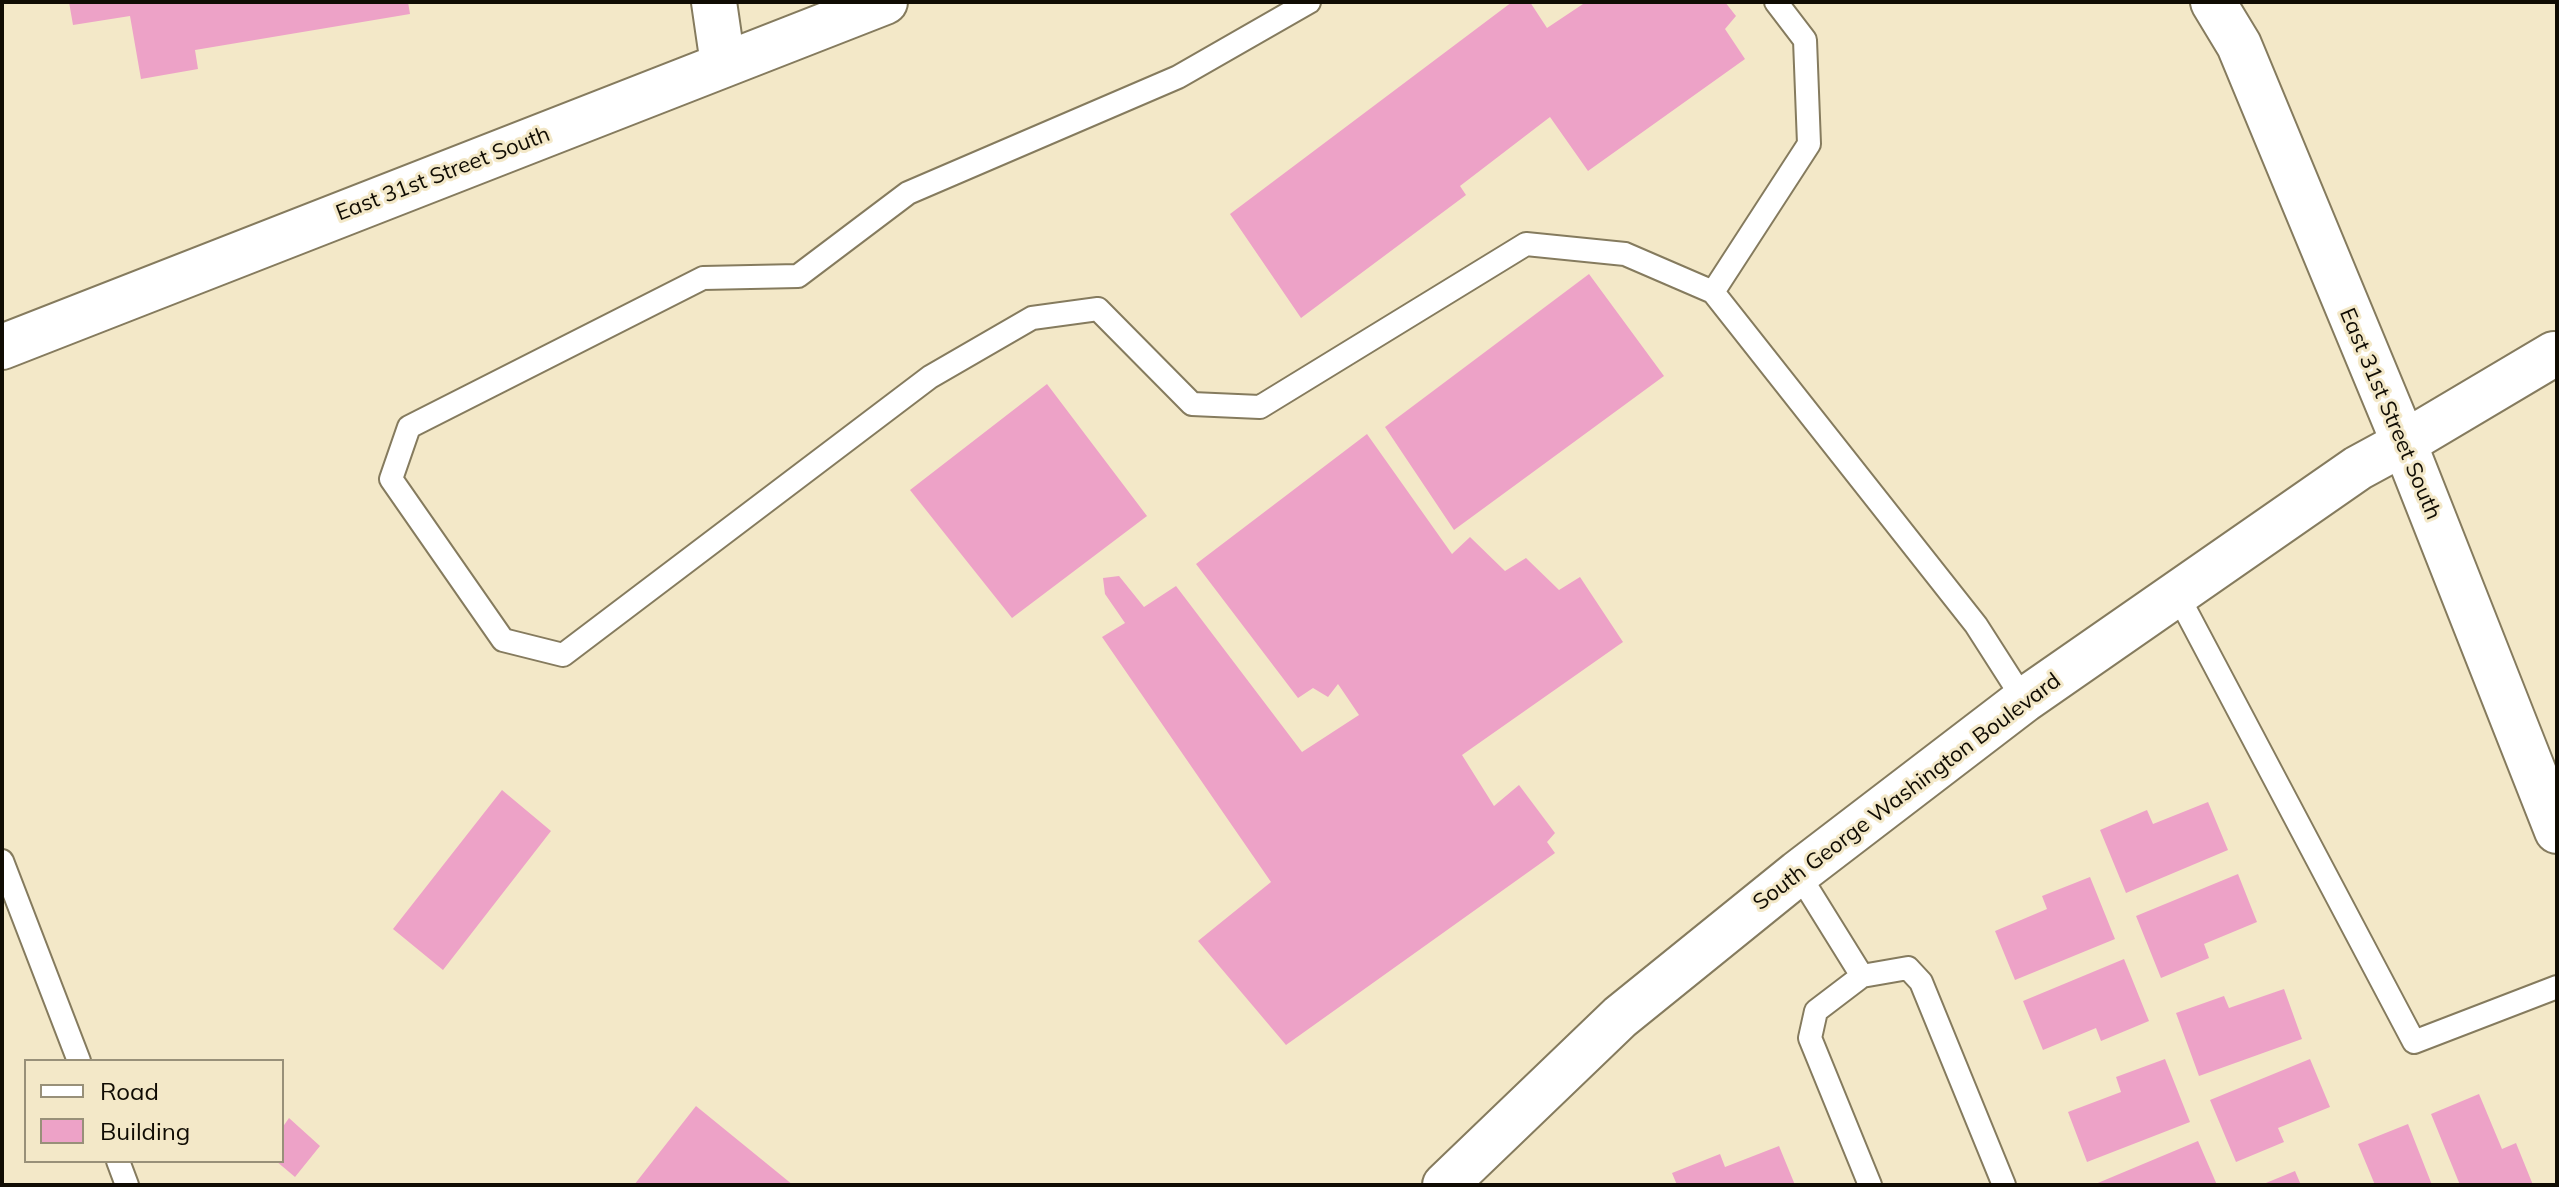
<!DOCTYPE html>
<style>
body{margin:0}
#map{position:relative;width:2559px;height:1187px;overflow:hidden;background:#f3e8c8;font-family:Mulish,sans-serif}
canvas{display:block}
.frame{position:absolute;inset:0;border:4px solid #100c03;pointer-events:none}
.legend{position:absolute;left:24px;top:1059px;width:260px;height:104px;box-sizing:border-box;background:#f3e8c8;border:2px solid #989079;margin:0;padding:10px 14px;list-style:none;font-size:24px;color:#100c03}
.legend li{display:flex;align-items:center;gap:16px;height:40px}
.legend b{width:40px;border:2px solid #989079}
</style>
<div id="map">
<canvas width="2559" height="1187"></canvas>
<div class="frame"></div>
<ul class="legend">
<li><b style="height:10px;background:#fff"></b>Road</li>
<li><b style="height:22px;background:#eda2c7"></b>Building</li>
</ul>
</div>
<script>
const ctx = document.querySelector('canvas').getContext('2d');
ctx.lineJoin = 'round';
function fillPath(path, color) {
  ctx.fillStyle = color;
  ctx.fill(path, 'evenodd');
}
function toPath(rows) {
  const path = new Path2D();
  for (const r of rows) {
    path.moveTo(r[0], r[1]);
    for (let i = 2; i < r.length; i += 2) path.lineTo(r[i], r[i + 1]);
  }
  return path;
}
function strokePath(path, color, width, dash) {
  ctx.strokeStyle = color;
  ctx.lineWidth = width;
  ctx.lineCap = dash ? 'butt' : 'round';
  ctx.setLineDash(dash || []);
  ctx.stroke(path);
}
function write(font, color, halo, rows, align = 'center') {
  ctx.font = font + ' Mulish,sans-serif';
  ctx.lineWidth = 6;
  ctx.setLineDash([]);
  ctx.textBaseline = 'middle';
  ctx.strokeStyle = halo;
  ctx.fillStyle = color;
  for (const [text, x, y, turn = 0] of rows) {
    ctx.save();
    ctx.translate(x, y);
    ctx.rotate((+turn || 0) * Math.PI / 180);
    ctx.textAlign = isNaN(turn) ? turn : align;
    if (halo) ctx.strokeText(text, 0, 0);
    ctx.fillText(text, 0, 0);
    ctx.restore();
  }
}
const building = toPath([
 [69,2,408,2,410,14,195,50,198,69,141,79,130,16,73,25],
 [1512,2,1530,2,1547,28,1586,2,1725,2,1736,16,1725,29,1745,59,1588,171,1550,117,1460,186,1466,195,1301,318,1230,214],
 [1589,274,1664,376,1454,530,1385,427],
 [1047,384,1147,516,1012,618,910,490],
 [1367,434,1452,554,1470,537,1505,571,1526,558,1559,590,1580,577,1623,642,1462,755,1494,806,1519,785,1555,833,1547,842,1555,853,1286,1045,1198,941,1271,882,1102,637,1125,623,1105,594,1103,578,1119,576,1144,607,1176,586,1302,752,1359,715,1338,684,1328,697,1313,688,1298,698,1196,564],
 [502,790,551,831,443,970,393,929],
 [2208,802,2228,850,2126,893,2100,830,2147,810,2153,824],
 [2238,874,2257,922,2204,944,2209,958,2161,978,2136,916],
 [2090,877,2115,939,2015,980,1995,931,2047,909,2042,896],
 [2124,959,2149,1021,2101,1041,2096,1028,2043,1050,2023,1001],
 [2284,989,2302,1039,2199,1076,2176,1013,2224,996,2229,1008],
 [2165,1059,2190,1122,2087,1162,2068,1112,2121,1092,2116,1077],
 [2310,1059,2330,1107,2278,1128,2284,1142,2236,1162,2210,1100],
 [2479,1094,2502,1149,2516,1143,2533,1185,2460,1185,2431,1114],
 [696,1106,793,1185,634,1185],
 [289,1118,320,1146,295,1177,276,1161,282,1161,282,1128],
 [2408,1124,2432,1185,2375,1185,2358,1144],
 [2198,1141,2217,1185,2093,1185],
 [1779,1146,1795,1185,1677,1185,1672,1173,1720,1154,1725,1167],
 [2295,1171,2301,1185,2261,1185]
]);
const service = toPath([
 [1309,2,1178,77,908,193,798,276,703,278,409,427,391,479,503,640,563,655,930,377,1032,318,1098,309,1192,404,1260,407,1526,244,1625,254,1713,292,1976,625,2024,700],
 [1713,292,1809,144,1805,40,1776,2],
 [2177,594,2414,1042,2557,987],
 [2,861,79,1061],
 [1798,873,1862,976],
 [118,1161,127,1185],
 [1870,1185,1810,1038,1816,1011,1862,976,1908,968,1921,982,2004,1185]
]);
const minor = toPath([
 [714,2,723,64],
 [2213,2,2239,45,2404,443,2554,354],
 [2,347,885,2]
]);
const tertiary = toPath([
 [1445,1185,1620,1017,1798,873,2024,700,2358,468,2404,443,2557,831]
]);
const streetNames = [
 ["East 31st Street South",443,174,-21],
 ["East 31st Street South",2390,414,67],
 ["South George Washington Boulevard",1907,792,-37]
];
fillPath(building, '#eda2c7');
strokePath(service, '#857b5e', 26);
strokePath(minor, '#857b5e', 48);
strokePath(tertiary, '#857b5e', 48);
strokePath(service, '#fff', 22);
strokePath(minor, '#fff', 44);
strokePath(tertiary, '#fff', 44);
write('22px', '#100c03', '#f3e8c8', streetNames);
</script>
